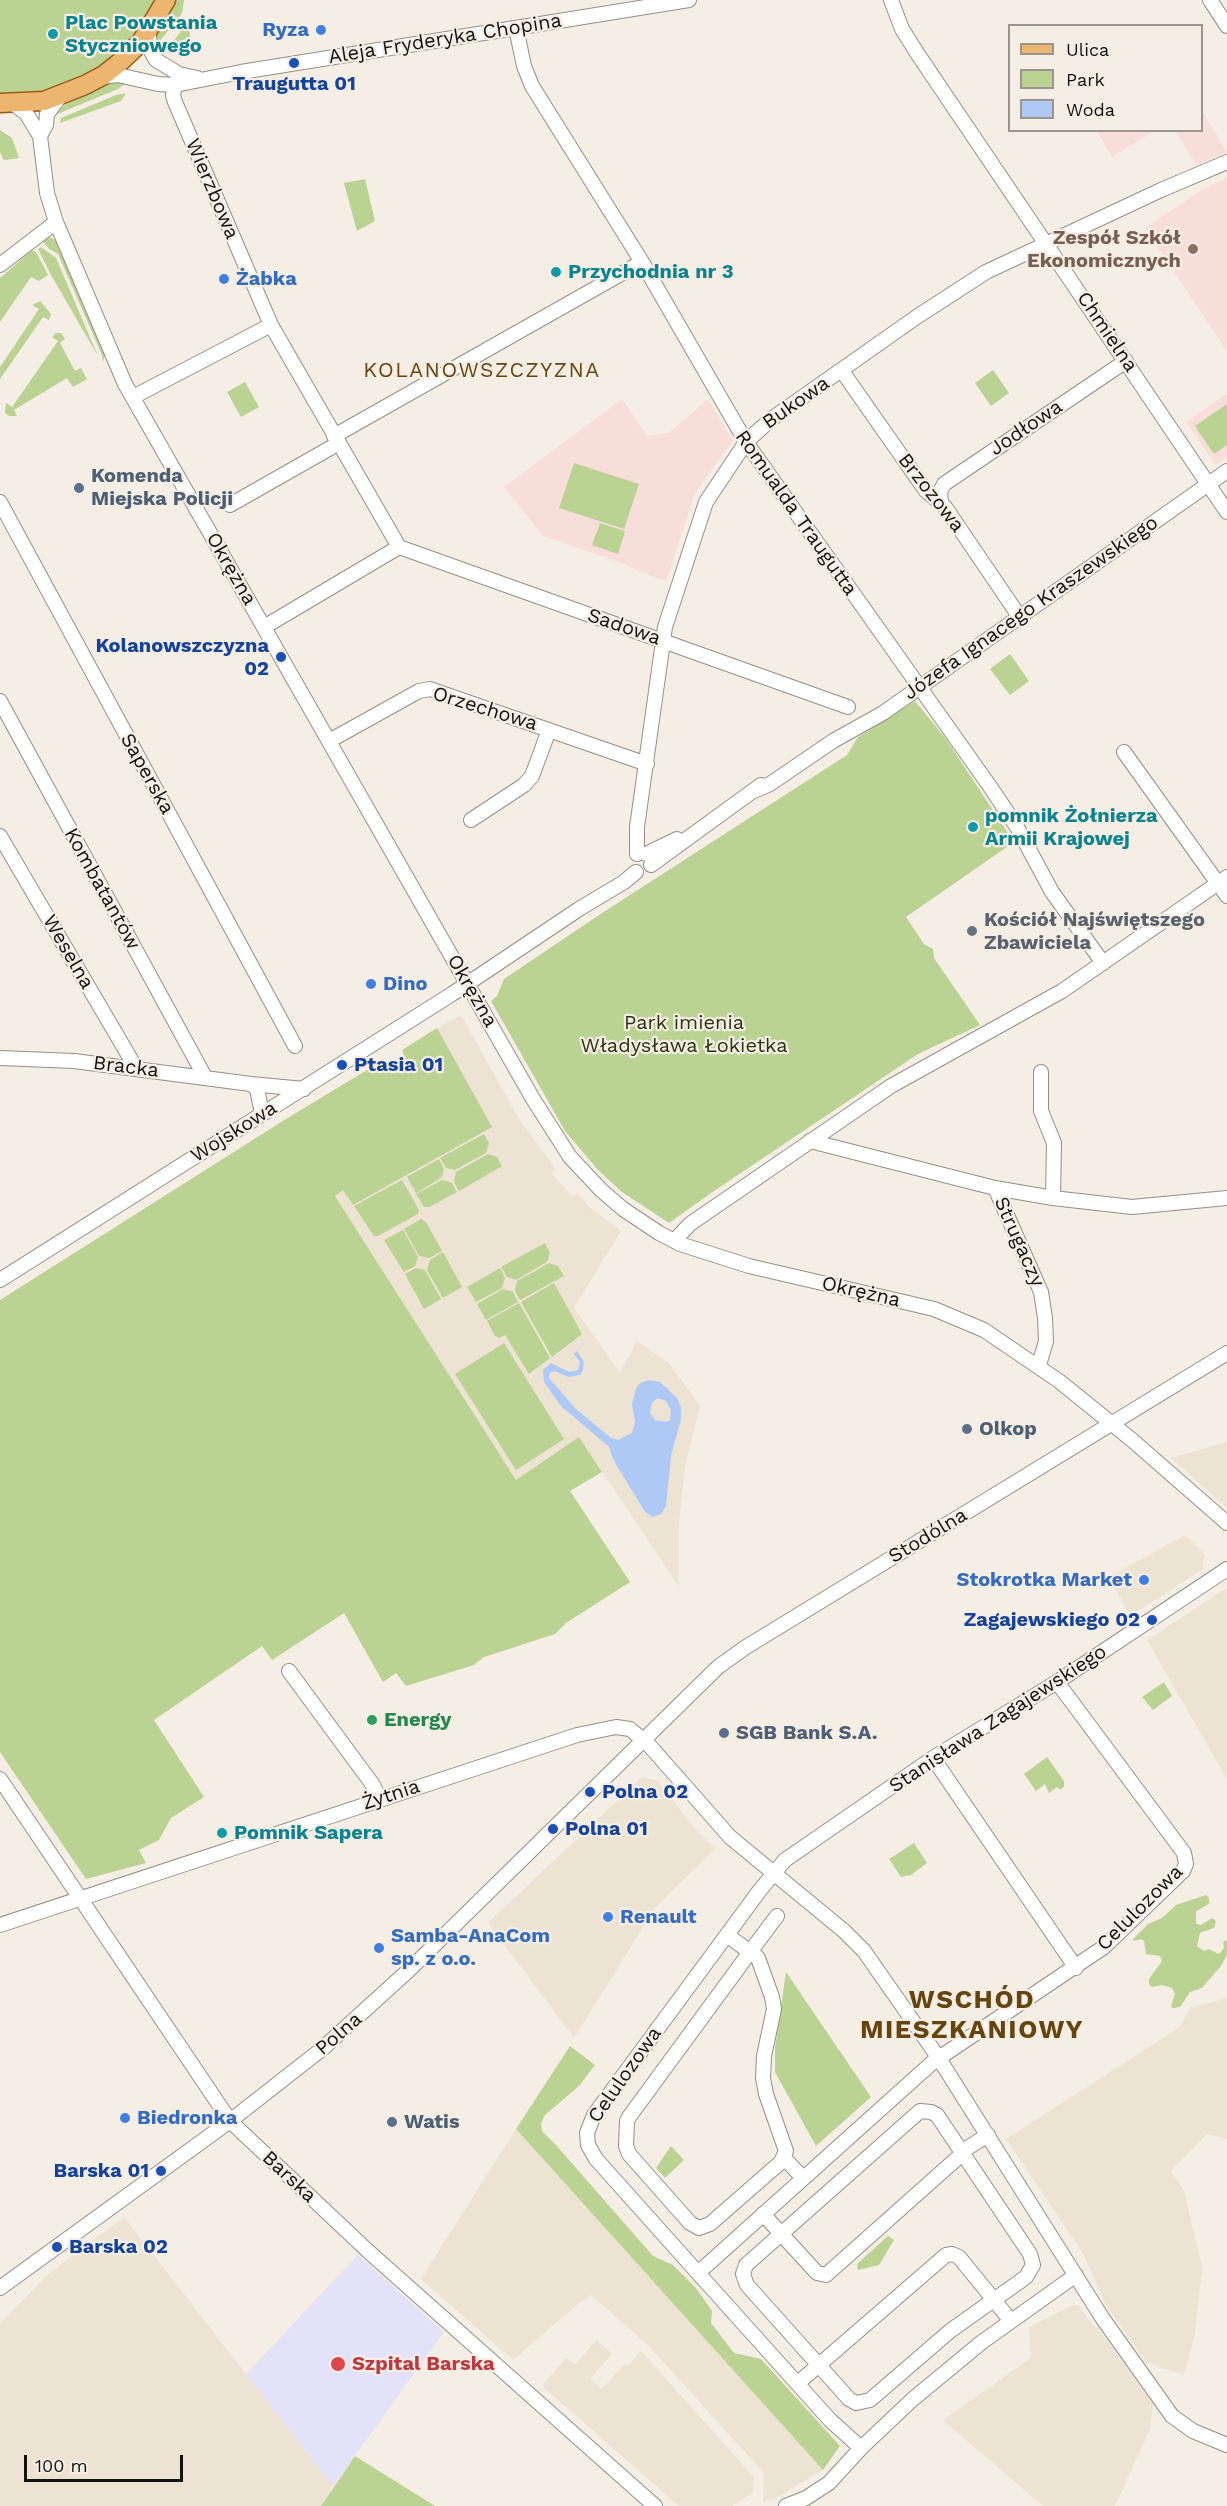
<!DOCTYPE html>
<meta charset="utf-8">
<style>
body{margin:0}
#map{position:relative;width:1227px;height:2506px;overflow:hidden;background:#f4eee4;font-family:"Work Sans",sans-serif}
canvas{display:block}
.legend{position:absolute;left:1008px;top:24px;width:195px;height:108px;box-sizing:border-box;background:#f4eee4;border:2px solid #9a968f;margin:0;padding:8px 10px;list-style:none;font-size:18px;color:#14120f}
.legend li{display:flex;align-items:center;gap:12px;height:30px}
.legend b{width:30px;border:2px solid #9a968f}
.scale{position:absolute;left:24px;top:2455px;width:159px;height:27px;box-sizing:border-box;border:3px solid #14120f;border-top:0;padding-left:8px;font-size:18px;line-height:21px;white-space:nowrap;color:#14120f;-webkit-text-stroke:4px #f4eee4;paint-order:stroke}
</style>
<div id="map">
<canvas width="1227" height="2506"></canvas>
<ul class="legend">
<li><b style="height:8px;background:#edb670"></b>Ulica</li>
<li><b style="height:16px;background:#bad393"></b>Park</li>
<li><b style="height:16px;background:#afc9f7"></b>Woda</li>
</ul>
<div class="scale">100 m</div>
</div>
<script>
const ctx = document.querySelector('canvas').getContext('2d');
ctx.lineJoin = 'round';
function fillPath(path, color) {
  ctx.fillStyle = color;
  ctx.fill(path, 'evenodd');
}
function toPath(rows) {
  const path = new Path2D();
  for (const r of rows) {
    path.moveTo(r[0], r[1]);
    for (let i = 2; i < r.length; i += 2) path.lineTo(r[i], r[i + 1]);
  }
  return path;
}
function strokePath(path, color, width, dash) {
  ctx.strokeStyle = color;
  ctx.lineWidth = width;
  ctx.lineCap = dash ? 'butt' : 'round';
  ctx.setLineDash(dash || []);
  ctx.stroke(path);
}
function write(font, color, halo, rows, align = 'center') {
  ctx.font = font + ' "Work Sans",sans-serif';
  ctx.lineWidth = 4.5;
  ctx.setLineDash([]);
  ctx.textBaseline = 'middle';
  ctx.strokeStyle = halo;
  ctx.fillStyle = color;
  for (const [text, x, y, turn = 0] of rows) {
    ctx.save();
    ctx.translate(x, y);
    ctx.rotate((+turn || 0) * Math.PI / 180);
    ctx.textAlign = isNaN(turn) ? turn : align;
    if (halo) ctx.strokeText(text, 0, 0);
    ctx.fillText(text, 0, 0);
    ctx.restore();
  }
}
const built = toPath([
 [461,1015,519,1119,555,1168,551,1173,572,1196,577,1193,589,1207,621,1231,574,1308,620,1373,637,1341,669,1363,700,1406,685,1466,679,1522,679,1587,579,1437,516,1480,286,1119,356,1079,372,1067,376,1073,404,1055,402,1050],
 [1227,1442,1227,1508,1171,1458],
 [1185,1535,1204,1554,1203,1569,1130,1616,1109,1577],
 [1225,1589,1227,1589,1227,1779,1147,1640],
 [642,1777,658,1781,695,1829,715,1849,655,1908,574,2038,488,1923],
 [1227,1998,1227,2139,1207,2134,1171,2171,1184,2191,1202,2267,1195,2334,1184,2375,1147,2363,1105,2304,1084,2255,1006,2139,1180,2027,1190,2008],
 [516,2129,823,2470,774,2499,763,2502,764,2473,649,2346,591,2295,579,2303,513,2360,421,2279],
 [124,2217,333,2486,321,2506,0,2506,0,2324,46,2276],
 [1073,2305,1079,2306,1091,2323,1098,2328,1153,2404,1150,2429,1115,2506,1043,2506,943,2420,1031,2358,1029,2327],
 [597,2340,612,2354,590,2379,602,2389,625,2364,628,2366,641,2351,754,2477,753,2492,732,2506,679,2506,542,2386,566,2358,575,2364]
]);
const education = toPath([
 [1202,111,1227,152,1197,165,1175,131,1202,130],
 [1097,131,1097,130,1154,131,1112,157],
 [1227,177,1227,351,1145,228,1200,191],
 [1227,394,1227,457,1216,465,1186,422],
 [622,399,647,436,669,433,708,399,733,441,695,493,666,582,613,560,543,536,504,487]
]);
const medical = toPath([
 [358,2255,444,2332,333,2486,246,2374]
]);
const green = toPath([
 [0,0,158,0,137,36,102,67,49,92,0,95],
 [174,0,184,0,182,13,156,46,156,33],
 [184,27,189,29,193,52,191,55,185,56,172,43],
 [129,81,118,89,55,115,69,100,106,82],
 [126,93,121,101,60,123,61,118,116,95],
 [0,130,12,138,19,158,4,160,0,152],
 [365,179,375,221,357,231,344,183],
 [46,237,52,238,58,243,105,354,103,362,102,355,58,254,49,249,41,239],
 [41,247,56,258,98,356,51,275,38,249],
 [32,250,36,252,48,275,39,281,31,277,0,322,0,278],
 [40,301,51,314,49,320,43,317,0,379,0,367,39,309,32,305],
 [56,333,61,333,65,339,60,343,75,371,81,368,87,379,73,387,67,378,14,410,17,416,9,416,5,413,6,403,12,407,58,341,52,337],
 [993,370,1009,393,991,406,975,383],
 [245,382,259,407,241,417,227,392],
 [1227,404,1227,445,1214,454,1195,426],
 [574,463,639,484,624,529,559,508],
 [600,523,625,531,618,554,592,545],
 [1010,654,1029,681,1010,695,990,669],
 [915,701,946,739,1014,842,906,917,924,944,933,949,934,958,980,1025,918,1054,714,1191,669,1223,622,1192,598,1170,565,1131,491,1001,497,996,504,979,599,915,847,755,858,737],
 [437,1028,492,1127,353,1205,343,1190,335,1196,516,1480,579,1437,602,1472,570,1491,630,1582,566,1623,555,1634,484,1657,474,1665,406,1686,396,1673,383,1682,344,1613,272,1660,262,1646,154,1720,204,1797,171,1818,159,1840,139,1850,146,1863,86,1879,0,1752,0,1300,286,1119,372,1067,376,1073,404,1055,402,1050],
 [484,1134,489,1143,486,1153,455,1170,446,1168,440,1158],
 [488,1154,497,1157,502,1166,459,1191,454,1182,456,1172],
 [439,1159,444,1169,441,1178,416,1193,407,1177],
 [402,1180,419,1210,418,1214,378,1236,374,1236,354,1206],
 [442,1180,452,1183,457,1192,429,1207,424,1207,416,1194],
 [421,1219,426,1222,442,1251,429,1258,419,1256,404,1229],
 [403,1230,418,1257,415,1266,404,1272,384,1240],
 [545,1243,550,1253,547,1262,516,1280,507,1277,501,1267],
 [443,1252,462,1287,443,1298,427,1270,430,1260],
 [549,1263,558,1266,564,1276,520,1300,515,1291,517,1281],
 [416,1268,425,1270,441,1299,424,1309,405,1274],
 [500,1268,505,1278,502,1288,476,1302,467,1287],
 [554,1283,582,1334,552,1357,521,1302],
 [503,1289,513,1292,518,1302,486,1320,477,1304],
 [519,1303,550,1358,529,1374,505,1335,499,1338,495,1336,487,1321],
 [504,1343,564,1439,516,1470,455,1374],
 [1164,1682,1172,1696,1153,1710,1142,1697],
 [1047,1757,1064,1781,1064,1787,1060,1790,1057,1787,1049,1793,1045,1784,1036,1791,1024,1774],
 [914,1843,927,1863,911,1875,901,1877,889,1859],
 [1206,1895,1209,1898,1209,1904,1196,1911,1196,1924,1201,1925,1212,1918,1216,1921,1214,1928,1200,1933,1197,1946,1204,1951,1209,1949,1219,1954,1224,1948,1223,1942,1227,1940,1227,1955,1221,1966,1202,1988,1190,1992,1180,2007,1173,2008,1171,2006,1175,1994,1172,1988,1162,1985,1152,1987,1149,1984,1149,1979,1162,1961,1160,1956,1146,1954,1144,1941,1141,1939,1134,1941,1133,1939,1148,1924,1162,1918,1176,1905],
 [786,1972,871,2097,816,2146,775,2072,775,2048],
 [570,2046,595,2065,579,2086,545,2115,541,2123,542,2131,556,2145,653,2256,673,2265,696,2288,712,2311,711,2323,734,2353,761,2359,840,2446,823,2470,516,2129],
 [671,2146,684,2160,665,2178,656,2168],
 [888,2236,894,2240,879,2265,858,2270,857,2264],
 [355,2456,435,2506,321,2506]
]);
const water = toPath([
 [577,1351,584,1362,583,1370,580,1375,569,1377,554,1371,550,1373,549,1378,576,1409,611,1438,618,1440,632,1433,635,1421,632,1404,636,1389,640,1383,649,1380,660,1382,677,1398,681,1407,681,1419,671,1456,666,1506,661,1514,653,1517,645,1512,614,1461,609,1447,561,1406,544,1382,543,1370,551,1363,569,1372,578,1370,580,1362,574,1354],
 [658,1398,666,1401,671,1410,670,1420,666,1422,655,1420,650,1413,652,1403]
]);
const minor = toPath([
 [891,0,902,29,917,53,1227,512],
 [1210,0,1227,26],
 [516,28,524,66,532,86,642,262,746,442,991,788,1017,827,1052,892,1103,963],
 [148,31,151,51,156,60,179,74,197,78],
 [102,77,118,75,158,84,175,85,241,72,689,0],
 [175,85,173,95,175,102,271,325,399,547],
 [12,103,26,113,40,136,47,193,56,222,125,384,533,1099,570,1157,601,1190,623,1209,659,1233,680,1244,749,1266,934,1309,984,1330,1059,1381,1132,1440,1227,1523],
 [40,136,46,125,47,114,61,95],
 [0,265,56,222],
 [842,371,926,491,945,507,1019,616],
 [133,397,271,325],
 [334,436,642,262],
 [0,502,295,1046],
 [941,503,940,492,944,484,1126,361],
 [230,505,339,443],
 [399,547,848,707],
 [264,627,399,547],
 [0,701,205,1077],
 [329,741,419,691,430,689,647,764],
 [1124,752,1227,896],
 [754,791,770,784,833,741,883,713,1227,471],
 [471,820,524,785,532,776,549,730],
 [0,836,136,1068],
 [637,854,637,827,665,627,706,502,746,442,770,420,918,316,986,272,1161,190,1227,162],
 [646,854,677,839],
 [651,865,761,785],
 [0,1058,74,1061,251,1084,257,1089,262,1114],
 [1041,1072,1041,1111,1054,1143,1053,1198],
 [251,1084,304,1089],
 [810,1141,995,1188,1053,1198,1132,1207,1227,1198],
 [995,1188,1041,1292,1045,1318,1046,1341,1039,1365],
 [674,1241,690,1224,891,1086,1062,991,1227,877],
 [0,1280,452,994,579,909,624,882,636,872],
 [289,1671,373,1785,380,1799],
 [933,1758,1076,1968],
 [0,1779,230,2121,369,2252,655,2506],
 [0,1925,577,1735,616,1727,630,1729,649,1745,730,1837,844,1931,864,1951,938,2057,1103,2319,1172,2416,1193,2431,1227,2445],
 [727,1935,750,1952,756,1956,758,1958,772,1997,774,2009,764,2056,763,2078,766,2094,786,2151,781,2162,710,2224,699,2228,690,2223,629,2154,626,2146,627,2121,629,2117,750,1952,777,1916],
 [920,2111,931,2112,937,2115,1030,2254,1033,2265,1026,2277,950,2331,870,2400,856,2403,849,2399,747,2285,743,2274,746,2265,920,2111],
 [961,2152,988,2135],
 [784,2158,803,2178],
 [763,2214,817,2273,826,2275,962,2154],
 [698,2273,596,2159,588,2145,587,2133,594,2115,760,1890,785,1860,933,1758,1057,1682,1227,1569],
 [0,2288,230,2121,322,2049,409,1970,718,1667,746,1647,1227,1353],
 [798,2383,946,2255,952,2254,959,2257,1011,2321],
 [861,2448,830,2420,698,2273,933,2062,1104,1947,1183,1871,1186,1864,1184,1853,1057,1682],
 [786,2506,806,2498,829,2483,861,2448,913,2399,982,2342,1076,2275]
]);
const major = toPath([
 [0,103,44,101,85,85,104,75,119,63,141,42,166,0]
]);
const markers = [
 [321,30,6,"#3f7fe0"],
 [53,34,6,"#0f9aa8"],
 [294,63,6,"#1a4fb4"],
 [1193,249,6,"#8d6e63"],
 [556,272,6,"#0f9aa8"],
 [224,279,6,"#3f7fe0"],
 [79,488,6,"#5c6f8a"],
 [281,657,6,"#1a4fb4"],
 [973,827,6,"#0f9aa8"],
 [972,931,6,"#6b7280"],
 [371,984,6,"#3f7fe0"],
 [342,1065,6,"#1a4fb4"],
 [967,1429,6,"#5c6f8a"],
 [1144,1580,6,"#3f7fe0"],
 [1152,1620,6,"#1a4fb4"],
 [372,1720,6,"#2e9e5b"],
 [724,1733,6,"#5c6f8a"],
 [590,1792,6,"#1a4fb4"],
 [553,1829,6,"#1a4fb4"],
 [222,1833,6,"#0f9aa8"],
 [608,1917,6,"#3f7fe0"],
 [379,1948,6,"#3f7fe0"],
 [125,2118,6,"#3f7fe0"],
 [392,2122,6,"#5c6f8a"],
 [161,2171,6,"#1a4fb4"],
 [57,2247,6,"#1a4fb4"],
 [338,2364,8,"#e0444e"]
];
const cultureNames = [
 ["Plac Powstania",65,23],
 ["Styczniowego",65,46],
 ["Przychodnia nr 3",568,272],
 ["pomnik Żołnierza",985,816],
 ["Armii Krajowej",985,839],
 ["Pomnik Sapera",234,1833]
];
const shopNames = [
 ["Ryza",309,30,"right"],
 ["Żabka",236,279],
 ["Dino",383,984],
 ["Stokrotka Market",1132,1580,"right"],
 ["Renault",620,1917],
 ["Samba-AnaCom",391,1936],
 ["sp. z o.o.",391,1959],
 ["Biedronka",137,2118]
];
const streetNames = [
 ["Aleja Fryderyka Chopina",445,39,-9],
 ["Wierzbowa",212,189,67],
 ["Chmielna",1107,332,56],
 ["Bukowa",796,403,-35],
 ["Jodłowa",1026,428,-34],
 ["Brzozowa",931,493,52],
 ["Romualda Traugutta",796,513,55],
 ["Okrężna",231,569,60],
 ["Józefa Ignacego Kraszewskiego",1031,608,-35],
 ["Sadowa",624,627,19],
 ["Orzechowa",485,709,17],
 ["Saperska",147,774,61],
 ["Kombatantów",102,889,61],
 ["Weselna",68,952,60],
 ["Okrężna",472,991,60],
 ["Bracka",126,1067,7],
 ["Wojskowa",234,1132,-32],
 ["Strugaczy",1019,1242,66],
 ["Okrężna",861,1292,13],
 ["Stodólna",928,1536,-31],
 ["Stanisława Zagajewskiego",998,1719,-33],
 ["Żytnia",391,1795,-18],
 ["Celulozowa",1140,1908,-45],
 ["Polna",339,2034,-41],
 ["Celulozowa",625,2075,-55],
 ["Barska",289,2177,43]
];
const transitNames = [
 ["Traugutta 01",294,84,"center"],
 ["Kolanowszczyzna",269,646,"right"],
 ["02",269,669,"right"],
 ["Ptasia 01",354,1065],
 ["Zagajewskiego 02",1140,1620,"right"],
 ["Polna 02",602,1792],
 ["Polna 01",565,1829],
 ["Barska 01",149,2171,"right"],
 ["Barska 02",69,2247]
];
const educationNames = [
 ["Zespół Szkół",1181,238],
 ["Ekonomicznych",1181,261]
];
const serviceNames = [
 ["Komenda",91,476],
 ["Miejska Policji",91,499],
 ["Olkop",979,1429],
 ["SGB Bank S.A.",736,1733],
 ["Watis",404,2122]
];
const worshipNames = [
 ["Kościół Najświętszego",984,920],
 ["Zbawiciela",984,943]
];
const parkNames = [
 ["Park imienia",684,1023],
 ["Władysława Łokietka",684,1046]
];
const leisureNames = [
 ["Energy",384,1720]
];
const healthNames = [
 ["Szpital Barska",352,2364]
];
const neighbourhoodNames = [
 ["KOLANOWSZCZYZNA",482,371]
];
const districtNames = [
 ["WSCHÓD",972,2000],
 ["MIESZKANIOWY",972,2030]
];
fillPath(built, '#ede3d3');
fillPath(education, '#f8ded9');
fillPath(medical, '#e4e2f8');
fillPath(green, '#bad393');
fillPath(water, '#afc9f7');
strokePath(minor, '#948f86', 16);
strokePath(major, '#995d10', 21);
strokePath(minor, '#fff', 14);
strokePath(major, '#edb670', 18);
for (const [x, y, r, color] of markers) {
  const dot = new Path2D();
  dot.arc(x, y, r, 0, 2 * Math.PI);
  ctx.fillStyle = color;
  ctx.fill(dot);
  strokePath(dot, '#f4eee4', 2);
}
write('bold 20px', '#0d838f', '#f4eee4', cultureNames, 'left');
write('bold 20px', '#366cbe', '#f4eee4', shopNames, 'left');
write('20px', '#14120f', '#f4eee4', streetNames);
write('bold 20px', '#164399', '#f4eee4', transitNames, 'left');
write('bold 20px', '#785e54', '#f4eee4', educationNames, 'right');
write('bold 20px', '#4e5e75', '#f4eee4', serviceNames, 'left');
write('bold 20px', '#5b616d', '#f4eee4', worshipNames, 'left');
write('20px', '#28340f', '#f4eee4', parkNames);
write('bold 20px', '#27864d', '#f4eee4', leisureNames, 'left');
write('bold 20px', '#be3a42', '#f4eee4', healthNames, 'left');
ctx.letterSpacing = '1.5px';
write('21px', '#66440f', '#f4eee4', neighbourhoodNames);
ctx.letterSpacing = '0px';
ctx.letterSpacing = '1.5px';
write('bold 26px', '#66440f', '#f4eee4', districtNames);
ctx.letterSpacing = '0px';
</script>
